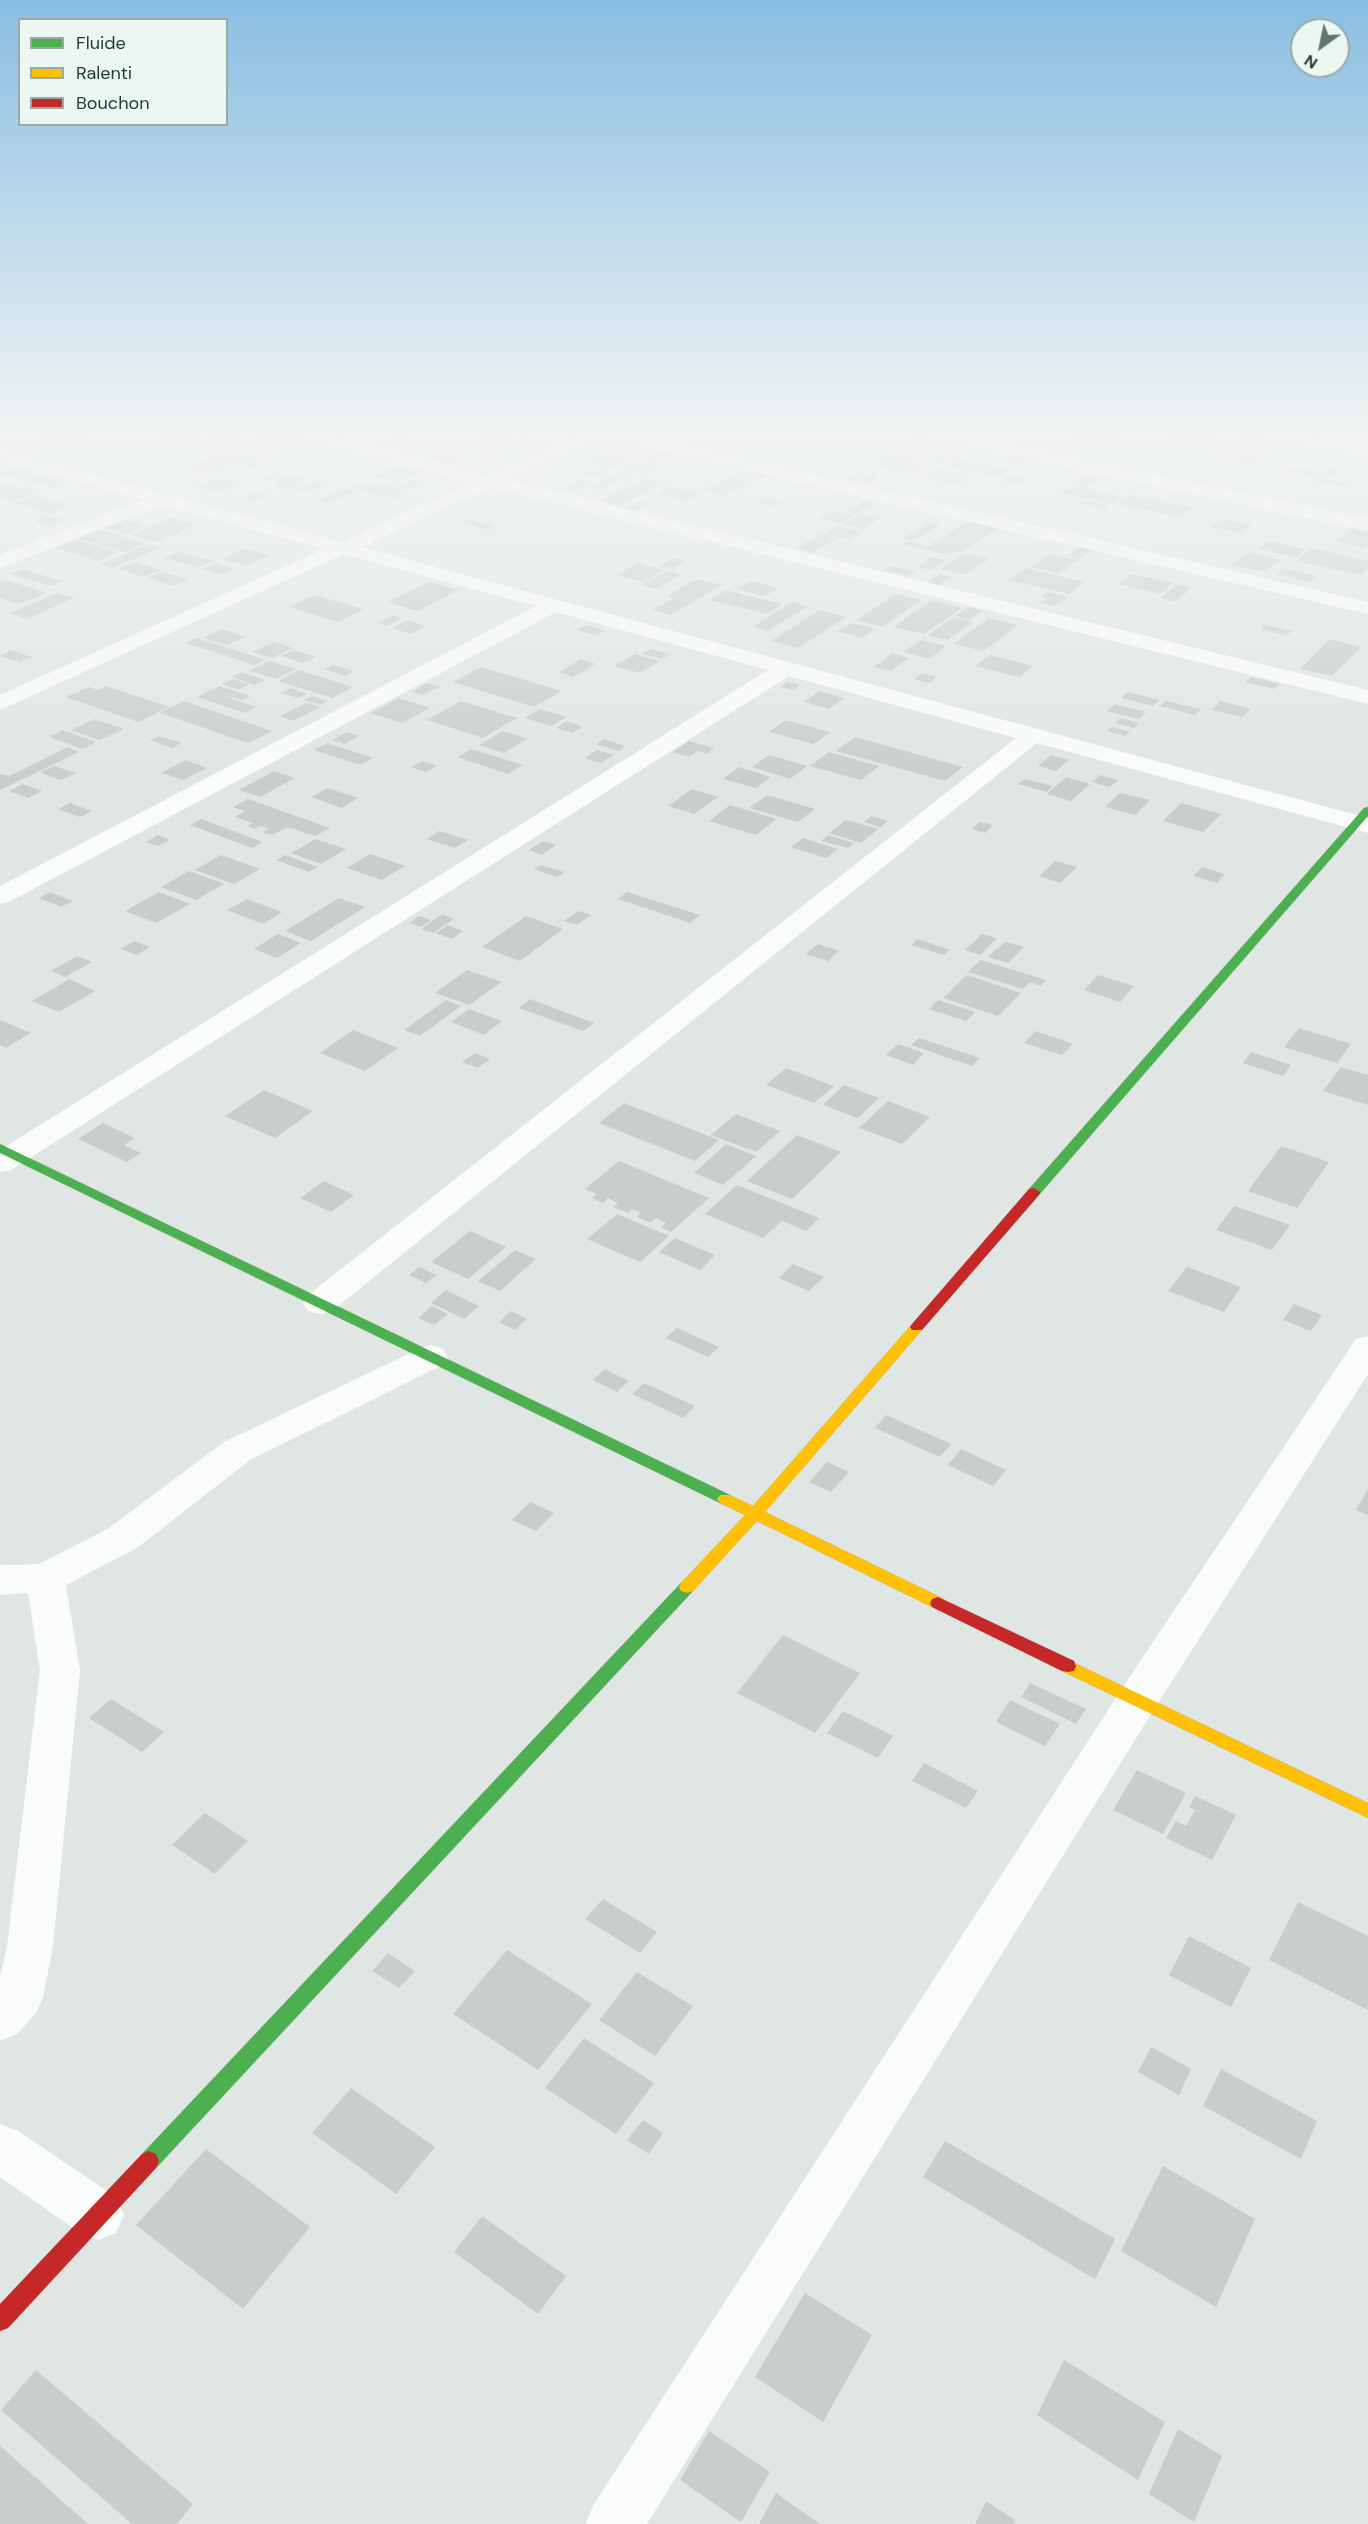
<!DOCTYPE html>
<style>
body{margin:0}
#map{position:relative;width:1368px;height:2524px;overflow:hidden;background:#e0e6e3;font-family:"DM Sans",sans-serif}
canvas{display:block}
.legend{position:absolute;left:18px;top:18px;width:210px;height:108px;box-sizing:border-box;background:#ecf7f2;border:2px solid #99aba6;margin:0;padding:8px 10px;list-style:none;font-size:18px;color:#1d3a34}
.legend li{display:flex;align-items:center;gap:12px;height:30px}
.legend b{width:30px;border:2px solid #99aba6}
.north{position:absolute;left:1290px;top:18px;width:60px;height:60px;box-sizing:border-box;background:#ecf7f2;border:2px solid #99aba6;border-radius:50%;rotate:213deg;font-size:16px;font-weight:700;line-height:24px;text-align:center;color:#1d3a34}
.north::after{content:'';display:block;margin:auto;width:21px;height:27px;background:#617671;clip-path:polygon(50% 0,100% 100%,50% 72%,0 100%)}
</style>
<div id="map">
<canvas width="1368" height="2524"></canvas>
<ul class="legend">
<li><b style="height:8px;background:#4caf50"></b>Fluide</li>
<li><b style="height:8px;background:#ffc107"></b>Ralenti</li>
<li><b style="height:8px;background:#c62828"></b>Bouchon</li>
</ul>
<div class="north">N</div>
</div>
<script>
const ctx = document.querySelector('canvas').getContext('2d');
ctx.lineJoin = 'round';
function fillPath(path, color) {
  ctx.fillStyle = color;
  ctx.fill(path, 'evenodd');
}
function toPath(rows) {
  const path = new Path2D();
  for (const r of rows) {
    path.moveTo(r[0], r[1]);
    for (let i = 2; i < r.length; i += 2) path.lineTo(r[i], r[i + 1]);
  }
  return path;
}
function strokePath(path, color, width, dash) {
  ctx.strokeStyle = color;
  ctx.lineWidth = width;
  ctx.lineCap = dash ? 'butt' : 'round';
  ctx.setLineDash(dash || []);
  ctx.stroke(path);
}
const building = toPath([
 [42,434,92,434,66,444,36,436],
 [177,434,181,434,202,439,187,445,164,439],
 [221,434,239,437,204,450,189,446],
 [263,434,288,434,301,437,282,443,257,437],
 [481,434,516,434,497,443,509,446,525,438,537,441,493,460,482,458,487,455,472,452,494,442,474,437],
 [1072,434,1099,434,1110,436,1099,443,1067,437],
 [1174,434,1216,434,1196,448,1163,441],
 [1247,436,1281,443,1253,464,1221,457,1241,443,1248,445,1252,442,1242,440],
 [397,437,412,440,389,450,375,446],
 [917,438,945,443,914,462,885,456],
 [1113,438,1135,442,1120,452,1098,447],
 [307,442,320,445,328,447,319,451,298,446],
 [1213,442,1227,444,1216,453,1201,450],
 [964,443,976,445,955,458,943,455],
 [424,444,435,446,412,456,401,453],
 [1283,445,1295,447,1286,454,1275,452],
 [294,447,307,450,295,455,281,452],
 [620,447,645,452,612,468,586,463],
 [664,449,678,452,658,462,643,459],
 [446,452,467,457,451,464,430,459],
 [221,453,247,459,262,453,272,455,256,462,265,464,253,469,233,464,211,473,186,467],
 [1014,453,1033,457,1021,465,1002,461],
 [940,456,951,458,941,465,930,462],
 [882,457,926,466,913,474,869,464],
 [958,458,1011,469,998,477,944,466],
 [639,460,662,465,644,475,621,469],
 [399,466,421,471,397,482,375,476],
 [1290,467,1320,472,1316,476,1287,470],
 [1329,467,1341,470,1331,478,1318,476],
 [13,469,64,482,51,487,0,474],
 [595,469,613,473,601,479,583,475],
 [938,469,971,475,957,485,923,478],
 [747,471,768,475,757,481,736,476],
 [858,471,880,476,868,483,845,479],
 [273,472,292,477,279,483,260,478],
 [618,472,631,475,599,490,587,488],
 [1087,474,1104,477,1088,488,1071,484],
 [1007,475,1027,479,1020,484,1000,480],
 [298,476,311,479,288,490,274,486],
 [727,477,751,482,727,495,702,490],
 [216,478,239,484,218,493,195,487],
 [647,478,666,482,619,506,600,501],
 [1320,478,1351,484,1347,487,1315,481],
 [411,479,423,482,406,489,394,486],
 [580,480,591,482,573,491,561,489],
 [314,481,327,484,305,493,292,490],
 [366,481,410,492,394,499,350,488],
 [0,482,38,492,13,502,0,498],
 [669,486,702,493,686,501,654,494],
 [1072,486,1122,497,1112,504,1061,493],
 [345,488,355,491,326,504,316,501],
 [257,492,268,495,253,501,242,498],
 [1131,495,1193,508,1180,517,1118,504],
 [35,496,69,505,50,513,16,503],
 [765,498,781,502,773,506,757,502],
 [1082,500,1110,506,1105,509,1077,503],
 [639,501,649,503,636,510,626,508],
 [863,501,874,504,855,514,844,512],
 [831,511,853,516,842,524,819,518],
 [860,514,880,518,863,529,843,524],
 [48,516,63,520,49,526,34,521],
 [170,518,196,525,157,542,130,535],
 [469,519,497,526,489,530,461,523],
 [970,519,1001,526,962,552,955,551,948,555,901,544,907,541,929,546],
 [1221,519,1252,525,1242,533,1211,527],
 [125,520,146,526,126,534,105,528],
 [929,522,940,525,914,541,903,539],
 [837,526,863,532,851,540,824,534],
 [1352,528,1368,531,1368,544,1364,548,1336,542],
 [97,529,146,543,124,552,75,538],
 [820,534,837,538,813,552,796,548],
 [76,540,118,552,98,561,56,548],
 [1268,541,1305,549,1296,557,1258,549],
 [149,544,162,547,113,568,100,564],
 [1083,544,1095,547,1079,559,1068,556],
 [245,548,270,555,246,566,221,559],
 [1311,548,1368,561,1368,568,1360,575,1296,561],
 [178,552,213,561,199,567,163,558],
 [1248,552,1280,560,1265,572,1232,565],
 [964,553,989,559,965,575,940,569],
 [1050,554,1079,560,1059,574,1030,567],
 [932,557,946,560,931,570,918,567],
 [674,558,686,561,672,569,659,566],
 [134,562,161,570,144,577,117,569],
 [215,563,234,569,222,575,202,569],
 [638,563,664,570,643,582,617,575],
 [890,566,915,571,909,576,883,570],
 [1025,568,1085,582,1070,594,1009,580],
 [22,569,63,581,51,586,10,574],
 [1282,569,1318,576,1311,582,1276,574],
 [668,571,682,574,656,589,641,585],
 [161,572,188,579,173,586,147,578],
 [940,574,951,577,937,586,925,584],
 [1132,574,1173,583,1160,594,1118,584],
 [696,579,722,585,671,615,652,610,673,598,667,596],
 [6,580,47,593,19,604,0,598,0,582],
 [751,581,778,588,765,596,737,589],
 [430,582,459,590,417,611,387,602],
 [1178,584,1192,588,1174,602,1160,598],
 [726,590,783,604,767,614,710,600],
 [1047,592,1068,597,1055,606,1041,603,1048,598,1041,597],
 [57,593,74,598,27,619,10,613],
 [896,594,921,600,882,627,856,620],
 [314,595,364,609,338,622,288,607],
 [932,600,962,608,924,634,893,627],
 [792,602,808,606,768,631,753,627],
 [968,607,983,611,969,620,955,616],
 [820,610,846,617,798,648,771,641],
 [392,615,402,618,387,626,378,623],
 [953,617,973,622,948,640,928,635],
 [989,618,1018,625,983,651,953,644],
 [408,620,426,626,410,634,392,628],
 [852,623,875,628,862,638,838,631],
 [586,625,605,631,597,635,577,630],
 [1266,625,1292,631,1287,635,1261,630],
 [221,629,245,637,227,645,203,638],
 [197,638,265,660,254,665,186,643],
 [1330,639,1362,647,1332,676,1300,669],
 [921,640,946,646,929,659,903,652],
 [274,642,293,648,272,658,252,652],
 [651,649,671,654,662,659,642,654],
 [10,650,32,657,20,662,0,656],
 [293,650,316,657,303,663,281,656],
 [893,653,909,658,891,671,874,667],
 [635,654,660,661,640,673,614,666],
 [990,655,1033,666,1019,677,975,666],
 [581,659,596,664,573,677,559,672],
 [269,661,296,669,276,679,249,671],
 [333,665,354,671,345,676,324,669],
 [481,667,562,691,534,707,453,682],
 [299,670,353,687,332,698,278,681],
 [241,672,265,680,255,685,232,677],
 [922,673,937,677,929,683,914,679],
 [1251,677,1280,684,1274,689,1245,682],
 [233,679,249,684,238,690,222,684],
 [787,682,801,685,793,690,780,687],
 [427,683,439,687,423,695,412,692],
 [106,686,169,707,138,722,66,697,89,687,98,690],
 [219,686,251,696,243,700,221,695,256,707,245,713,197,697],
 [291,688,307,694,298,698,281,693],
 [819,691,844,698,829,709,804,702],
 [1128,692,1159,700,1153,706,1121,698],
 [312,696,328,701,320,705,304,700],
 [399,698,430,708,402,723,371,713],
 [184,701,272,731,248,743,160,713],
 [461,701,517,718,483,738,427,720],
 [1166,701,1201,709,1195,715,1160,706],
 [1221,701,1251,709,1242,717,1211,710],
 [306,703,320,707,293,721,280,716],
 [1115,704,1146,712,1138,719,1106,711],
 [540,709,567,717,551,726,525,718],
 [1121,718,1139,723,1134,728,1115,723],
 [95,719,124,729,99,740,71,730],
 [786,720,830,732,814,744,769,732],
 [566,721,583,727,572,733,556,728],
 [1112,727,1130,732,1125,736,1107,731],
 [63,730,96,742,82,749,49,737],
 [503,731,527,739,504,753,479,745],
 [347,732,359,736,344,744,332,740],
 [159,736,181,743,172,748,150,740],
 [855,737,963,767,945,781,836,751],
 [604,739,625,746,618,751,596,744],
 [689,741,714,748,707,754,698,751,689,757,673,752],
 [327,743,373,758,361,765,314,750],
 [68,747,79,752,0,790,0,774,9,776],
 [472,749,523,765,508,774,457,757],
 [597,750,614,755,600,763,585,758],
 [829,752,879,766,861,780,810,766],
 [769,755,807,766,790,779,752,767],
 [1051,755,1069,760,1056,771,1038,766],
 [186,760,207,768,183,780,161,773],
 [422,761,437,766,426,772,411,767],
 [54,766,76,773,61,780,40,772],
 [739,767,771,777,756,788,723,779],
 [274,771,295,778,260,797,239,790],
 [1100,775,1118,780,1110,787,1092,782],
 [1066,777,1090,784,1071,801,1047,794],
 [1025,779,1053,786,1047,792,1018,784],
 [23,784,42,791,28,798,9,791],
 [328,788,358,798,342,808,311,797],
 [692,789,718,797,694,814,668,806],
 [1120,793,1150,800,1135,815,1105,807],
 [767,795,815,809,798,822,749,808],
 [248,799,330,828,315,836,288,827,272,835,263,832,269,829,261,826,255,829,247,826,253,823,235,817,245,811,233,807],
 [70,803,92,811,80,817,58,809],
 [1181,803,1221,814,1203,832,1163,821],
 [730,805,777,819,756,835,709,821],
 [872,816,888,821,880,827,864,822],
 [201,819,263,842,252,848,190,825],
 [846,820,878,829,861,843,829,833],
 [980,822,993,825,985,833,972,829],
 [439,831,468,840,455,848,427,839],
 [158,835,170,840,158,846,146,842],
 [828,835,854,843,848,848,821,841],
 [803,838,838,849,826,858,791,847],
 [316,839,346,849,321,864,291,853],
 [543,841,556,845,542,855,529,850],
 [370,854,405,866,382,880,347,868],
 [221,855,260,869,234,884,195,870],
 [285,855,318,867,309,872,276,860],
 [1055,861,1077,867,1060,883,1039,876],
 [541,865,564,872,557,877,534,869],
 [1202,867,1225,874,1217,883,1193,876],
 [189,871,224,884,196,900,161,887],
 [50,892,73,901,61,907,39,898],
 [159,892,190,904,156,923,125,911],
 [627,892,700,915,690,923,618,899],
 [339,898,365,907,311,941,285,931],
 [247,899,282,912,263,924,227,910],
 [578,911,591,915,577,925,564,921],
 [442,914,454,919,433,933,421,929],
 [419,916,431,920,421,927,409,923],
 [526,916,563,929,520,961,482,947],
 [448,925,463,931,452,939,436,933],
 [278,934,301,943,277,958,254,949],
 [982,934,997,938,980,955,965,950],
 [918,939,950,950,944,955,911,945],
 [134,941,150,947,137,955,121,949],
 [1005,942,1024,947,1008,963,988,957],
 [818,944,839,951,828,961,806,954],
 [77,956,92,962,65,977,51,971],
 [981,960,1046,980,1041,986,1030,982,1023,989,968,972],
 [467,970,502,982,469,1005,435,993],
 [967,975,1021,993,998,1016,943,998],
 [1098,975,1134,986,1120,1002,1084,990],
 [69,979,95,991,59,1012,32,1001],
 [530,999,594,1023,583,1031,519,1008],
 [446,1000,461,1006,420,1036,404,1030],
 [938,1000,975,1012,966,1021,929,1009],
 [469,1009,502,1021,484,1035,451,1022],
 [0,1020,31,1033,6,1048,0,1045],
 [1299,1028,1351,1044,1337,1063,1284,1047],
 [353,1030,398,1048,365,1071,320,1053],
 [1036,1031,1073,1044,1062,1055,1024,1043],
 [919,1038,980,1058,972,1066,911,1045],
 [898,1044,924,1053,913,1065,886,1055],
 [1251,1052,1291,1065,1283,1076,1243,1063],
 [475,1053,490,1059,478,1068,462,1062],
 [1341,1067,1368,1075,1368,1105,1323,1091],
 [786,1068,834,1086,814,1103,766,1085],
 [844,1085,879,1098,858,1118,823,1105],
 [264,1090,313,1111,275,1138,225,1116],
 [888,1101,930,1117,902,1144,859,1128],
 [624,1103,719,1140,695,1161,599,1123],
 [736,1114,780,1131,756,1152,711,1135],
 [103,1123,135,1138,124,1145,141,1153,127,1162,78,1139],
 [797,1135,841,1152,792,1199,747,1181],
 [726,1144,756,1156,723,1185,694,1173],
 [1281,1146,1329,1162,1297,1208,1248,1191],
 [619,1161,709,1198,671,1232,661,1227,666,1223,656,1218,651,1223,637,1217,641,1213,632,1209,628,1213,613,1207,618,1203,608,1198,603,1203,592,1198,597,1194,585,1189],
 [324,1181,354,1195,331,1212,300,1198],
 [737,1185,819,1218,806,1231,782,1221,763,1238,705,1214],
 [1234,1206,1290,1225,1272,1250,1216,1230],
 [617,1214,669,1236,640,1262,587,1239],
 [470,1231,506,1247,468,1279,431,1262],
 [675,1238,715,1255,700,1270,659,1252],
 [515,1250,536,1259,500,1291,478,1281],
 [793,1264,824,1277,809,1291,779,1278],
 [419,1267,437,1275,426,1283,409,1275],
 [1187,1267,1241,1287,1224,1312,1168,1291],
 [446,1290,479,1306,464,1319,431,1303],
 [1294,1304,1322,1315,1311,1331,1283,1320],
 [432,1306,448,1314,434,1325,418,1318],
 [511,1311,527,1319,515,1330,499,1322],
 [677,1328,719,1347,708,1357,666,1338],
 [605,1369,629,1381,617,1392,593,1380],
 [644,1383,695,1406,683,1418,632,1394],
 [886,1415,951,1444,940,1457,875,1428],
 [961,1449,1006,1470,993,1486,948,1465],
 [827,1462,849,1472,831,1492,809,1482],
 [1368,1489,1368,1515,1356,1510],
 [530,1502,554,1513,536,1531,512,1520],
 [783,1635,860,1673,815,1733,737,1693],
 [1030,1683,1086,1709,1076,1724,1021,1697],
 [111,1699,164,1732,142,1752,89,1718],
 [1010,1700,1060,1724,1045,1746,996,1722],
 [843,1711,893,1736,878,1758,827,1733],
 [924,1763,978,1791,966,1808,912,1781],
 [1137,1770,1186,1793,1163,1834,1113,1810],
 [1195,1796,1236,1815,1212,1860,1166,1838,1176,1821,1186,1826,1195,1810,1189,1807],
 [205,1813,248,1841,215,1874,172,1845],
 [603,1899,657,1932,640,1953,585,1919],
 [1298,1902,1368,1936,1368,2010,1269,1960],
 [1189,1936,1251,1968,1231,2007,1169,1975],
 [507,1950,592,2004,538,2070,453,2014],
 [388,1953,415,1971,399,1988,372,1971],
 [637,1972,693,2006,655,2056,599,2020],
 [584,2038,654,2083,616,2134,545,2088],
 [1151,2047,1191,2069,1179,2095,1138,2072],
 [1221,2069,1317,2121,1301,2159,1203,2106],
 [351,2088,435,2147,396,2194,312,2133],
 [643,2120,663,2133,649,2154,627,2140],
 [945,2141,1115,2239,1095,2279,923,2177],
 [206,2149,310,2227,243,2309,136,2225],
 [1163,2166,1255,2219,1216,2307,1121,2251],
 [482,2216,566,2276,538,2314,454,2252],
 [805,2293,872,2335,823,2422,755,2377],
 [1064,2360,1165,2422,1138,2480,1037,2415],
 [36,2370,193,2504,177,2524,132,2524,1,2410],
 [1178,2429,1222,2456,1194,2522,1149,2494],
 [709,2431,770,2472,741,2522,680,2480],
 [0,2446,88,2524,0,2524],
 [776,2493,820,2524,759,2524],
 [986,2501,1015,2520,1013,2524,975,2524]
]);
const street = toPath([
 [299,434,327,434,487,476,580,434,602,434,506,480,1368,690,1368,704,491,487,361,547,1368,818,1368,833,1037,743,332,1311,320,1314,308,1311,303,1303,308,1295,1016,738,789,676,11,1170,0,1172,0,1150,768,670,556,612,9,902,0,904,0,886,536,606,344,554,0,710,0,695,324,549,163,505,0,568,0,555,144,500,0,460,0,450,341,542,472,483,301,438,299,434],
 [605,434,636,434,1368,602,1368,614,613,439,605,434],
 [926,434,959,434,1368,519,1368,531,934,439,926,434],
 [1270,434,1306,434,1368,446,1368,456,1278,439,1270,434],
 [1368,1336,1368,1374,1153,1711,647,2524,585,2524,594,2504,1123,1687,1356,1339,1368,1336],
 [431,1345,443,1349,448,1357,443,1365,250,1460,137,1548,66,1585,80,1670,53,1946,43,1998,36,2013,17,2034,0,2041,0,1977,7,1946,40,1670,28,1593,0,1595,0,1565,39,1564,109,1528,224,1442,419,1349,431,1345],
 [0,2124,18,2131,116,2197,124,2215,116,2233,98,2240,80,2233,0,2177,0,2124]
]);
const fast = toPath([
 [1368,807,1368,816,1039,1195,1029,1195,1028,1192,1029,1189,1364,808,1368,807],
 [0,1144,730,1495,733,1499,730,1503,725,1505,720,1503,0,1153,0,1144],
 [687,1581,693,1583,695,1587,693,1591,156,2168,149,2171,142,2168,139,2161,142,2154,681,1583,687,1581]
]);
const slow = toPath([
 [917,1322,922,1324,924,1327,922,1330,765,1512,944,1599,946,1603,944,1607,938,1609,932,1607,757,1521,693,1591,687,1593,681,1591,679,1587,681,1583,745,1515,720,1503,717,1499,720,1495,730,1495,753,1506,912,1324,917,1322],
 [1068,1660,1368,1803,1368,1818,1062,1671,1060,1666,1062,1661,1068,1660]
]);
const jam = toPath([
 [1034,1188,1040,1192,1039,1195,922,1330,912,1330,910,1327,912,1324,1029,1189,1034,1188],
 [938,1597,1074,1661,1076,1666,1074,1671,1068,1672,1062,1671,932,1607,930,1603,932,1599,938,1597],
 [149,2151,156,2154,159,2161,156,2168,8,2328,0,2331,0,2304,142,2154,149,2151]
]);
fillPath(building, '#c7cecb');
strokePath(fast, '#b8c3c0', 1);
strokePath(slow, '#b8c3c0', 1);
strokePath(jam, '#b8c3c0', 1);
fillPath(street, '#fafbfb');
fillPath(fast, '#4caf50');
fillPath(slow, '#ffc107');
fillPath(jam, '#c62828');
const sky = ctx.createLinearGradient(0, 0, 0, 787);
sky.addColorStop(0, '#89bee2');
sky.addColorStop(0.55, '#f1f4f2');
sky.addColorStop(1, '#f1f4f200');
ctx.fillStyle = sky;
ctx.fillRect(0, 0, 1368, 787);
</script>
